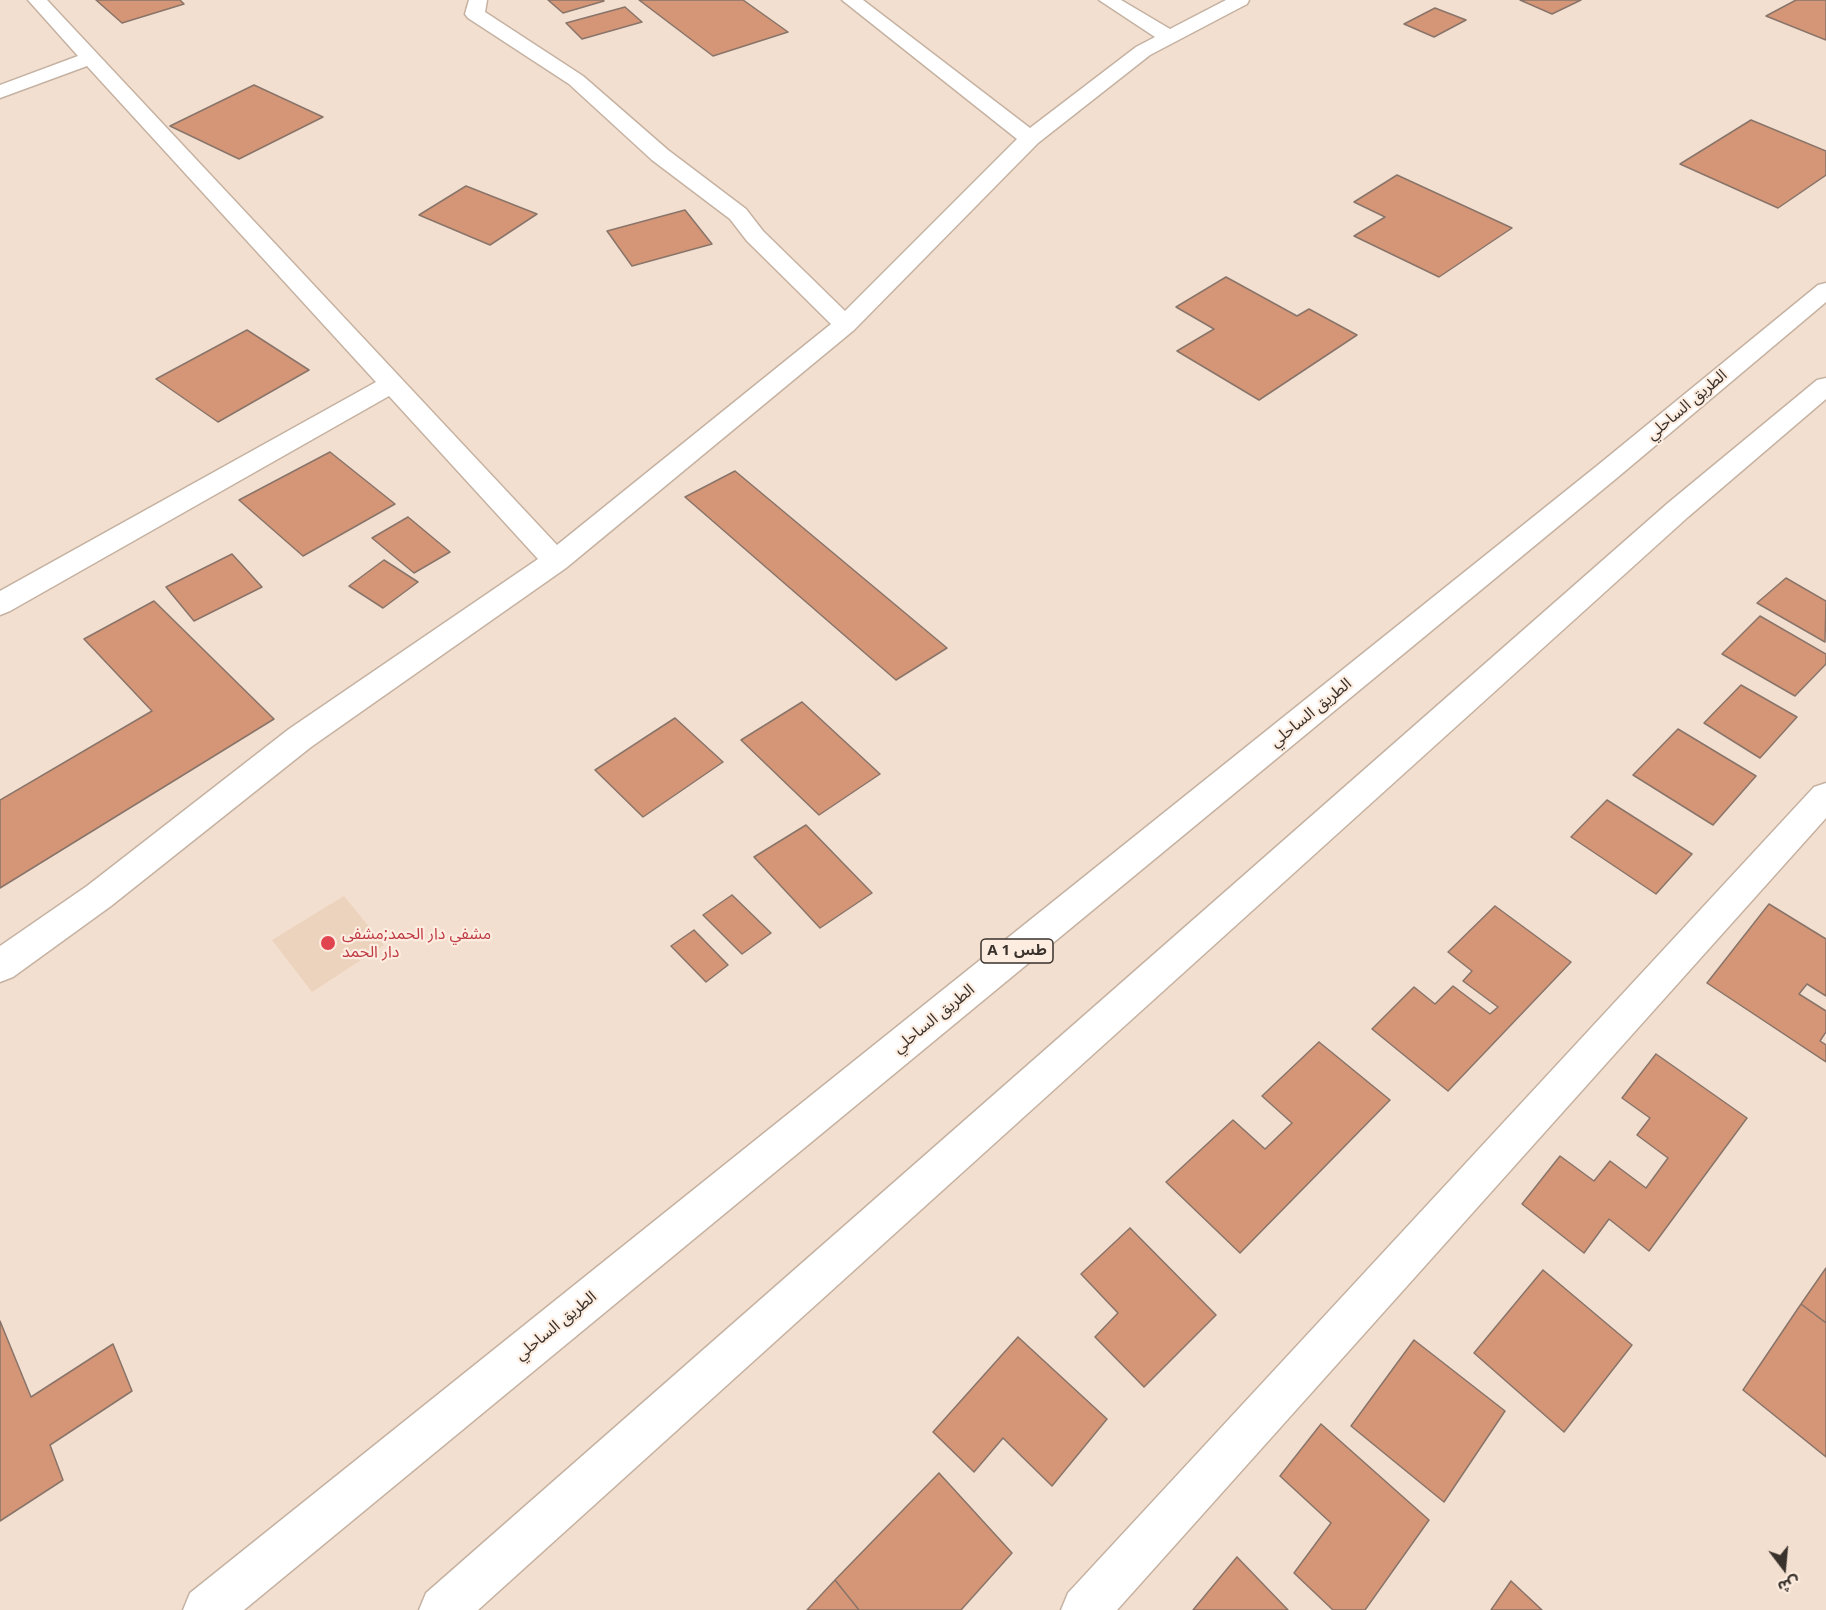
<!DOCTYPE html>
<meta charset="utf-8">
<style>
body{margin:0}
#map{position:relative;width:1826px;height:1610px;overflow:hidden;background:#f3dfcf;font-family:"Noto Sans","Noto Sans Arabic",sans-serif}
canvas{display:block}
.north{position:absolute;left:1754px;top:1538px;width:60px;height:60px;-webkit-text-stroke:4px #fdede0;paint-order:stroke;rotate:164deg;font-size:16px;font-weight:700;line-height:24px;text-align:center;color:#3a322c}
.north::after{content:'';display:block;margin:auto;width:21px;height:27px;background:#3a322c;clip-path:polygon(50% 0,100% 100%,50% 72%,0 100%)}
</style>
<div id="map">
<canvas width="1826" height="1610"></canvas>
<div class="north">ش</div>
</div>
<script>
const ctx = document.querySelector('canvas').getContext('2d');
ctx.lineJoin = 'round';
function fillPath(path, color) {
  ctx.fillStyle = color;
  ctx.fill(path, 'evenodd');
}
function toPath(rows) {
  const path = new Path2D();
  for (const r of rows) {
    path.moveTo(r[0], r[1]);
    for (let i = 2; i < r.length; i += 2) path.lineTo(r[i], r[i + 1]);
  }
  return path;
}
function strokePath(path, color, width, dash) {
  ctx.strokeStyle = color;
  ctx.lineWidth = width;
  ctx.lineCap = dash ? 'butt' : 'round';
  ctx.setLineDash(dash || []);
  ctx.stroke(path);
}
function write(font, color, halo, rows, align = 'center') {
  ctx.font = font + ' "Noto Sans","Noto Sans Arabic",sans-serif';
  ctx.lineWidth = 4.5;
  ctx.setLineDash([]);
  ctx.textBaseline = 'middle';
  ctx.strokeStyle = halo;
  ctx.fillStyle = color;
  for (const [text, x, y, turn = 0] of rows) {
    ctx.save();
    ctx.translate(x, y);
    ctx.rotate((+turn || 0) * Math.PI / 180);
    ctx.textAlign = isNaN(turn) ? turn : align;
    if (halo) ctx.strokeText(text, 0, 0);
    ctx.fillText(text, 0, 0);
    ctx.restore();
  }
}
const built = toPath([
 [344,896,384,945,312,992,272,940]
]);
const building = toPath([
 [96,0,180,0,184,4,122,23,96,0],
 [548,0,603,0,604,1,563,13,548,0],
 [639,0,743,0,788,32,713,56,639,0],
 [1520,0,1581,0,1552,14,1520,0],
 [1796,0,1826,0,1826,40,1766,16,1796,0],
 [625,7,642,22,582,39,566,23,625,7],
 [1435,8,1466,20,1434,37,1404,24,1435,8],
 [254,85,323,117,239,159,170,126,254,85],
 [1751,120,1826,151,1826,175,1778,208,1680,164,1751,120],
 [1397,175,1512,228,1439,277,1354,236,1385,217,1354,202,1397,175],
 [466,186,537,214,490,245,419,215,466,186],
 [685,210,712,244,632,266,607,231,685,210],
 [1226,277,1297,316,1309,309,1357,335,1259,400,1177,351,1214,329,1176,307,1226,277],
 [247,330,309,370,218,422,156,379,247,330],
 [330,452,395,504,303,556,239,500,330,452],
 [735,471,947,648,896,680,685,497,735,471],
 [408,517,450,552,414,573,372,538,408,517],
 [232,554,262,587,194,621,166,587,232,554],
 [384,560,418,582,383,608,349,586,384,560],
 [1786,578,1826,601,1825,642,1757,603,1786,578],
 [154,601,274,719,0,888,0,800,152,711,84,639,154,601],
 [1760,616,1826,654,1826,664,1795,696,1722,654,1760,616],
 [1741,685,1797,717,1760,758,1704,723,1741,685],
 [802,702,880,774,819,815,741,740,802,702],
 [675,718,723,762,643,817,595,770,675,718],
 [1678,729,1756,776,1713,825,1633,775,1678,729],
 [1607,800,1692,854,1656,894,1571,837,1607,800],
 [806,825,872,893,820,928,754,857,806,825],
 [732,895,771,933,742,954,703,915,732,895],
 [1769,904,1826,939,1826,996,1807,984,1799,994,1826,1011,1826,1032,1820,1041,1826,1045,1826,1062,1707,983,1769,904],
 [1495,906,1571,962,1448,1091,1372,1029,1414,987,1435,1004,1453,986,1490,1014,1498,1007,1463,981,1472,971,1448,952,1495,906],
 [694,930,728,965,706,982,671,946,694,930],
 [1319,1042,1390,1100,1240,1253,1166,1182,1233,1120,1265,1149,1292,1123,1262,1096,1319,1042],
 [1656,1054,1747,1118,1649,1251,1609,1219,1584,1253,1522,1204,1560,1156,1594,1181,1610,1161,1646,1188,1668,1158,1637,1135,1650,1118,1622,1098,1656,1054],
 [1130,1228,1216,1315,1144,1387,1095,1337,1118,1313,1081,1274,1130,1228],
 [1826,1268,1826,1323,1801,1304,1826,1268],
 [1543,1270,1632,1345,1564,1432,1474,1353,1543,1270],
 [1801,1304,1826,1323,1826,1457,1743,1390,1801,1304],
 [0,1321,31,1397,113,1344,132,1391,50,1445,63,1480,0,1521,0,1321],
 [1018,1337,1107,1419,1052,1486,1003,1438,974,1472,933,1432,1018,1337],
 [1414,1340,1505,1411,1444,1502,1351,1426,1414,1340],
 [1321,1424,1429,1520,1365,1610,1333,1610,1294,1573,1331,1523,1280,1476,1321,1424],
 [939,1473,1012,1553,961,1610,859,1610,835,1580,939,1473],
 [1237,1557,1288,1610,1193,1610,1237,1557],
 [835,1580,859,1610,807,1610,835,1580],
 [1511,1581,1542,1610,1491,1610,1511,1581]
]);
const minor = toPath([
 [28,0,47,0,557,545,831,324,747,241,730,219,652,160,569,84,468,18,465,14,469,0,487,0,485,12,583,76,668,150,746,209,763,231,845,311,1017,139,842,0,863,0,1030,128,1136,47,1155,37,1099,0,1121,0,1170,29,1226,0,1249,0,1247,4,1150,55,1038,143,854,330,566,568,311,747,111,906,13,977,0,982,0,946,87,886,289,729,538,559,389,396,10,611,0,615,0,591,376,382,87,66,0,98,0,85,78,56,28,0],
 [1826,783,1826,818,1117,1610,1061,1610,1068,1593,1814,787,1826,783]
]);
const trunk = toPath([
 [1826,283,1826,302,1618,477,244,1610,183,1610,190,1593,1598,465,1818,285,1826,283],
 [1826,378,1826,399,1688,517,478,1610,419,1610,426,1593,1668,503,1817,380,1826,378]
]);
const markers = [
 [328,943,8,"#e0444e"]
];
const shields = [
 [1017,951,72]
];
const shieldNames = [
 ["A 1 طس",1017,951]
];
const streetNames = [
 ["الطريق الساحلي",1687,405,-40],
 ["الطريق الساحلي",1311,713,-39],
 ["الطريق الساحلي",934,1019,-39],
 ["الطريق الساحلي",556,1326,-39]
];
const healthNames = [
 ["مشفي دار الحمد;مشفى",342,934],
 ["دار الحمد",342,952]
];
fillPath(built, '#ecd3bd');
fillPath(building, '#d49676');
strokePath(building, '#89746a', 1.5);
strokePath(minor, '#c5b2a2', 3);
strokePath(trunk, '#c5b2a2', 3);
fillPath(minor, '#fff');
fillPath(trunk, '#fff');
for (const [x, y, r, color] of markers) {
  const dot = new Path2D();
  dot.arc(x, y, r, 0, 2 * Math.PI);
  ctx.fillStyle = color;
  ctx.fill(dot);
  strokePath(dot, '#fdede0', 2);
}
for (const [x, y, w] of shields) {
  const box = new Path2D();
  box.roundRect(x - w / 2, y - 12, w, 24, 4.5);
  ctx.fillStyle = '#fdede0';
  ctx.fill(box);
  strokePath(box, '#3a322c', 1.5);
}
write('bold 15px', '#3a322c', null, shieldNames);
write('16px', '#3a322c', '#fdede0', streetNames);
write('16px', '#be3a42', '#fdede0', healthNames, 'left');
</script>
